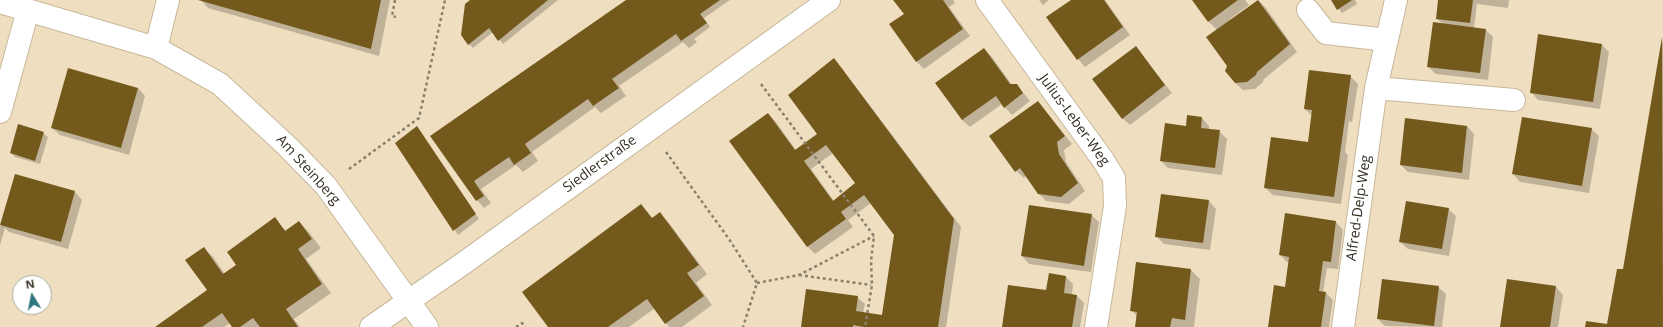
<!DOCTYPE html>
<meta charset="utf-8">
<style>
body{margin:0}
#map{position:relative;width:1663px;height:327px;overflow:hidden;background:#efdfc0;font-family:"Open Sans",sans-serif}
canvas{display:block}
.north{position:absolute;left:12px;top:275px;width:40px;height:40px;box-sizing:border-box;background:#fff;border:1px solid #aeaba7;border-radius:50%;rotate:350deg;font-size:11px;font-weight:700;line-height:16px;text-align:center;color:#342e22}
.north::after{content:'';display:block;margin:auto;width:14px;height:18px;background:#2e767f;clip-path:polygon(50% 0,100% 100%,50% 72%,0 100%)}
</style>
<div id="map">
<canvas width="1663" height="327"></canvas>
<div class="north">N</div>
</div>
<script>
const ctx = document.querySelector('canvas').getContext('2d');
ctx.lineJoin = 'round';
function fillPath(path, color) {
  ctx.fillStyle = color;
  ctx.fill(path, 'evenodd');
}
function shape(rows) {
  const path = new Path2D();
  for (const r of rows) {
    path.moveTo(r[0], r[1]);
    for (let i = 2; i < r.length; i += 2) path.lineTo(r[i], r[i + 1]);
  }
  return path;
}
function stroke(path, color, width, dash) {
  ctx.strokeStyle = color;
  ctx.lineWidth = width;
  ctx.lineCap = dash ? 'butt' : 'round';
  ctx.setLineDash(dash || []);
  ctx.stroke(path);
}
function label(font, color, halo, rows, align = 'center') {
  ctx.font = font + ' "Open Sans",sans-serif';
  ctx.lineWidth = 4;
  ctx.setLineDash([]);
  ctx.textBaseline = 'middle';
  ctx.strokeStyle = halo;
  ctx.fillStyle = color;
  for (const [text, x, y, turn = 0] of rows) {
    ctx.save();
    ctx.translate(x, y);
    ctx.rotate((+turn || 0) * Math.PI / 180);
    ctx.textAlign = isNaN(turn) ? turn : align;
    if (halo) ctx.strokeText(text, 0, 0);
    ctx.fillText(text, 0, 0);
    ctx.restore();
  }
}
fillPath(shape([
 [201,0,390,0,379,56,208,8],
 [471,0,558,0,503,44,493,32,473,48,469,44],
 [627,0,730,0,704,18,710,27,694,39,697,42,689,48,683,42,619,86,626,96,601,113,595,107,532,152,538,161,523,172,516,165,481,189,491,203,484,208,477,200,432,136],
 [896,0,953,0,955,3,949,7,970,36,924,69,917,62,905,15],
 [1039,0,1049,0,1043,5],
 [1072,0,1105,0,1130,35,1085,67,1078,59,1048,18],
 [1193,0,1245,0,1249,5,1230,19,1231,21,1259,1,1266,8,1297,52,1264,79,1263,82,1255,89,1243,90,1235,83,1228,66,1217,30,1209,22],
 [1332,0,1355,0,1357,4,1342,13],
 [1439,0,1509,0,1508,8,1477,4,1474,28,1485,29,1493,37,1488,80,1436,74,1428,67,1443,24,1437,19],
 [1663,38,1663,327,1586,327,1610,326,1624,270],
 [1602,45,1609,52,1600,109,1538,100,1531,92],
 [1136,48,1172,93,1130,125,1122,118],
 [984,49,992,57,1012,85,1017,85,1030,101,1012,115,1002,104,970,127,962,120],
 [834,59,841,67,961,227,946,327,802,327,857,297,865,304,863,313,882,316,895,234,871,203,848,220,853,227,815,254,807,246,768,114,776,122,796,150,819,134],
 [833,153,857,184,834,201,811,169],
 [1350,76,1358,84,1352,122,1349,121,1345,152,1348,155,1341,204,1273,195,1265,188,1309,143,1312,116,1305,109],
 [138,88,145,96,129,155,60,135,52,128],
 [1038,102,1072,144,1064,150,1066,162,1085,191,1069,204,1046,201,1038,193,1026,176,1024,178,1016,171],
 [1202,118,1209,126,1209,130,1219,131,1227,139,1222,175,1168,168,1161,161,1187,127],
 [1406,119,1467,126,1474,134,1469,180,1408,172,1401,165],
 [417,127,479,219,458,235,396,143],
 [1591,129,1599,136,1589,193,1520,182,1513,174],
 [43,133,48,137,40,164,15,157,11,153],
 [15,176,75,192,82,200,68,249,9,232,5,228,0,245,0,226,1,226],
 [1209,201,1216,209,1210,250,1164,244,1157,237],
 [641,206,653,219,660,214,669,223,707,274,696,283,712,305,682,327,669,327,655,308,629,327,549,327],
 [1029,206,1091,215,1099,222,1091,272,1029,264,1022,256],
 [1448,209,1456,216,1449,256,1408,249,1400,242],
 [1286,214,1336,222,1343,230,1338,269,1327,268,1323,293,1326,293,1333,300,1329,327,1269,327,1286,288,1290,263,1287,262,1280,255],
 [275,219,286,231,299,222,308,231,321,248,306,259,331,293,294,319,300,327,233,327,230,323,224,327,157,327,208,291,204,248,213,257,225,274,237,265],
 [1137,264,1191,270,1200,279,1194,327,1136,327,1137,316,1131,310],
 [1049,275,1066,277,1073,284,1072,295,1077,296,1084,303,1080,327,1003,327,1047,291],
 [1438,287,1446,294,1442,327,1385,326,1378,319],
 [1556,287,1563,295,1558,327,1501,327]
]), '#0003');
fillPath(shape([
 [198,0,381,0,371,49],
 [470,0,548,0,498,41,489,28,468,45,461,35,465,4],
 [626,0,720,0,700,14,707,23,681,41,676,34,612,79,619,88,593,106,588,99,525,144,531,153,514,165,509,157,474,181,484,196,476,201,430,136],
 [893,0,943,0,963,29,916,62,889,24,904,14],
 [1071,0,1104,0,1123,27,1077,60,1046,17],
 [1192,0,1238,0,1208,22],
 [1258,0,1290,44,1257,72,1256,75,1247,82,1235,83,1225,71,1227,66,1206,37],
 [1331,0,1352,0,1337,10],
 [1438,0,1473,0,1470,23,1436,19],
 [1433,22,1486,29,1480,73,1427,67],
 [1538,34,1602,44,1593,102,1530,93],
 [1662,37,1663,327,1585,327,1586,321,1607,324,1617,269,1623,269],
 [1136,46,1165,85,1122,119,1092,79],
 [984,48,1010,84,1017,84,1023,93,1004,108,996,96,962,120,935,83],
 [834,58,954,219,938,327,864,327,853,325,853,327,801,327,806,289,858,296,856,311,882,315,894,235,864,195,841,212,846,219,807,247,729,141,768,113,795,150,817,134,788,95],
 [826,145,855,183,833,201,804,161],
 [68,68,138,88,121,148,51,128],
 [1309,70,1351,75,1334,197,1264,188,1271,137,1308,142,1312,110,1304,109],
 [1038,101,1065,136,1057,142,1059,154,1078,183,1061,197,1038,194,1020,168,1015,172,989,136],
 [1187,115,1202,117,1201,128,1220,130,1215,168,1160,161,1165,123,1186,126],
 [1522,117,1592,128,1582,186,1512,174],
 [1405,118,1467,126,1462,173,1400,165],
 [18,124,44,132,35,161,10,153],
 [417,126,476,214,453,231,395,143],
 [15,174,75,191,61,242,0,225],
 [1161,194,1209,200,1203,243,1155,237],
 [1406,201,1449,208,1442,249,1399,242],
 [641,204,652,218,660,212,699,265,687,273,704,296,665,324,647,299,608,327,548,327,522,292],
 [1029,205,1092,214,1084,266,1021,256],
 [1285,213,1336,221,1331,262,1323,261,1319,291,1326,292,1321,327,1268,327,1274,285,1285,287,1289,257,1279,255],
 [275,217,285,231,299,221,312,239,298,249,322,284,286,309,298,327,260,327,253,318,240,327,232,327,222,313,202,327,155,327,207,290,185,260,204,247,223,274,236,265,227,252],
 [1136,262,1191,269,1185,320,1172,318,1170,327,1135,327,1137,312,1130,311],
 [1049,273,1066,276,1064,293,1077,295,1072,327,1002,327,1008,285,1046,290],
 [1382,279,1439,286,1434,326,1377,319],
 [1507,279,1556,286,1550,327,1500,327]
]), '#74591d');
const street = shape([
 [987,0,1103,160,1114,178,1115,206,1096,327],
 [0,2,156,48,220,84,287,146,326,186,427,327],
 [1308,10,1326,33,1387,40],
 [156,48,168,0],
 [1376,88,1514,100],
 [0,112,28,10],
 [371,327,461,265,829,0],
 [1343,327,1376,88,1396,0]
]);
stroke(street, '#c7b89a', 24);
stroke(shape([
 [395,0,392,16,396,17],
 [761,84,874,236,871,261,872,285,865,327],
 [666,152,729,239,757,283,743,327],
 [349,169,419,118,445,0],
 [799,275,871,285],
 [757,283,799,275,874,236],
 [516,327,522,323,525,327]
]), '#8b806c', 2.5, [3, 3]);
stroke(street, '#fff', 22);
label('14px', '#342e22', '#fff', [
 ["Julius-Leber-Weg",1074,120,54],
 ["Siedlerstraße",600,164,-36],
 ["Am Steinberg",308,170,48],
 ["Alfred-Delp-Weg",1359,208,-82]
]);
</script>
